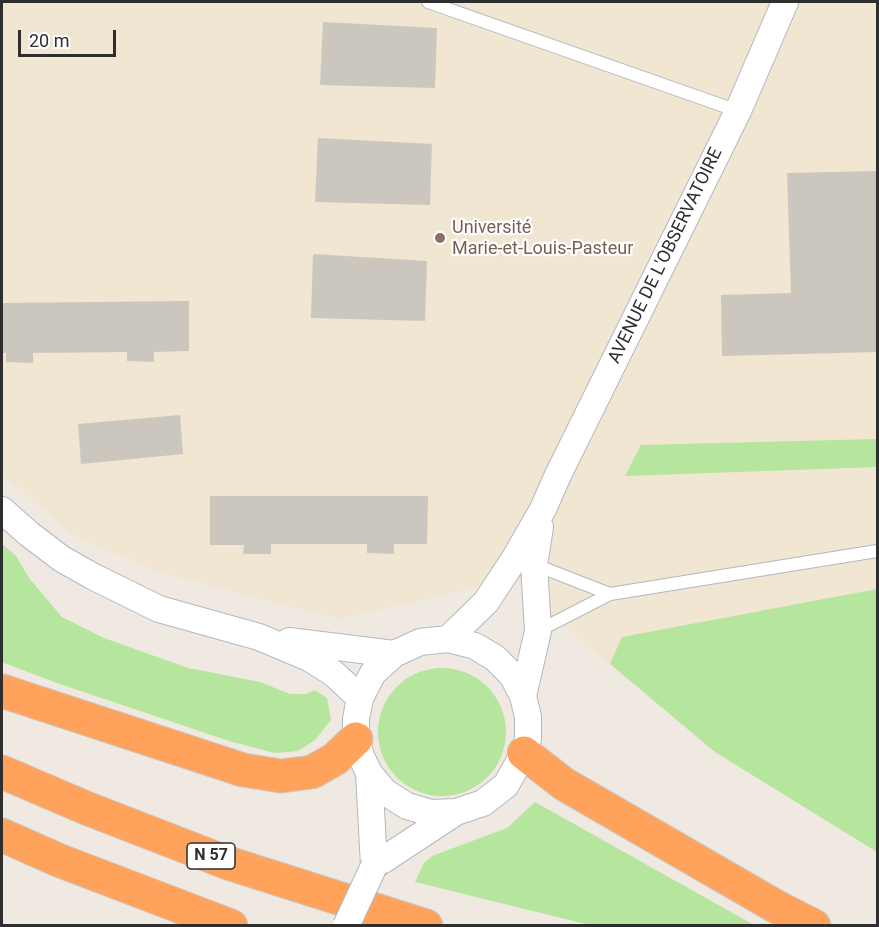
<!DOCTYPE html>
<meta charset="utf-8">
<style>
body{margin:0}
#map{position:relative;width:879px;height:927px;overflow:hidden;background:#efe9e1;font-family:Roboto,sans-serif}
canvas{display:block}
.frame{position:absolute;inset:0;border:3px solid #2e2e2e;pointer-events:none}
.scale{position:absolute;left:18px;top:30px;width:98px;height:27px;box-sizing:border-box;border:3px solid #2e2e2e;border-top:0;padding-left:8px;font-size:18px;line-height:21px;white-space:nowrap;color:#2e2e2e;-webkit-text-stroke:4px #fff;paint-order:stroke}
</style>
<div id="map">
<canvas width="879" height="927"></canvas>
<div class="frame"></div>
<div class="scale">20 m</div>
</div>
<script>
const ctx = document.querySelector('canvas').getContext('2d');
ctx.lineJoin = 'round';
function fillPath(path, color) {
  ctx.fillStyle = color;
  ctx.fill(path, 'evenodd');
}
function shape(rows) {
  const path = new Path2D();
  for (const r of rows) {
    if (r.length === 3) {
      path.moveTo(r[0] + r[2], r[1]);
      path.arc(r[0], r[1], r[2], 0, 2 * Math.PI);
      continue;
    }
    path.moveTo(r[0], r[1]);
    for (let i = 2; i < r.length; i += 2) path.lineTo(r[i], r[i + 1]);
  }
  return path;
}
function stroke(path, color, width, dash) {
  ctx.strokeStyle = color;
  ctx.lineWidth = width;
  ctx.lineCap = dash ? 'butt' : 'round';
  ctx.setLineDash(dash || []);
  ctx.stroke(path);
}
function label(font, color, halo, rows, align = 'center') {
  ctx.font = font + ' Roboto,sans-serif';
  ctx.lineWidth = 4.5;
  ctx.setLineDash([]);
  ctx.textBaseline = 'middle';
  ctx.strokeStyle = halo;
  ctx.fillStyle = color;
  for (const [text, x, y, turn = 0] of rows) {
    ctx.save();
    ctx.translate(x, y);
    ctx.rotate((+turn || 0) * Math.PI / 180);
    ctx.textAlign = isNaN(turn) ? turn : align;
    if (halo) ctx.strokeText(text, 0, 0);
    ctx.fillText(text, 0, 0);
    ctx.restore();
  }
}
fillPath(shape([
 [2,2,877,2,877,852,715,752,550,615,531,578,470,589,339,619,165,574,77,538,2,474]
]), '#f0e6d1');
fillPath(shape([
 [877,439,877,467,625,476,641,445],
 [2,544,16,556,29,578,62,617,104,638,188,668,260,682,290,694,306,694,315,690,327,698,331,720,315,740,298,751,275,753,229,741,54,682,2,662],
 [877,589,877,852,715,752,610,664,622,637],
 [442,732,64],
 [535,802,754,925,590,925,415,882,424,863,432,856,507,828]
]), '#b6e59e');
fillPath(shape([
 [323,22,437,28,435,88,320,85],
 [318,138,432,144,430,205,315,202],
 [878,171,878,352,722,356,721,295,791,293,787,173],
 [313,254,427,261,425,321,311,318],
 [189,301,189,351,154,352,154,362,127,361,127,352,33,353,33,363,6,362,6,353,2,353,2,303],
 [180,415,183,454,81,464,78,424],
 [210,496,428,496,427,544,394,544,394,554,367,553,367,544,271,544,271,554,243,554,244,545,210,545]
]), '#cbc7bf');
const lane = shape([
 [428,2,738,111],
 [533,564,610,594],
 [538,631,610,594,877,551]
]);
const street = shape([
 [2,510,29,534,62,559,94,577,159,609,259,637,309,658,333,673,360,698],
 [448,639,486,602,515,558,543,509,558,475,738,111,785,2],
 [289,641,394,654],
 [523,696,538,631,534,565,540,527],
 [369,773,374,866],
 [374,866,456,812,483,803,506,785,524,753,528,739,528,717,523,696,512,675,495,658,475,646,448,639,420,642,394,654,373,673,360,698,356,719,356,739,361,756,369,773,385,792,407,806,431,813,456,812]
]);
const highway = shape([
 [2,691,243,770,281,776,312,772,335,759,356,739],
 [524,753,564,784,775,906,814,926],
 [2,772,86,808,228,863,426,926],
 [2,835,58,860,231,926]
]);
stroke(lane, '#b4b7c1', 14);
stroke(street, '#b4b7c1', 28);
stroke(highway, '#c9c9c9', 35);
stroke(lane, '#fff', 12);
stroke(street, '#fff', 26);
stroke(highway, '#ffa35c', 33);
const streetBridge = shape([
 [346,926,374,866]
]);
stroke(streetBridge, '#b4b7c1', 28, []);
stroke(streetBridge, '#fff', 26);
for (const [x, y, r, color] of [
 [440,238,6,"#8d6e63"]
]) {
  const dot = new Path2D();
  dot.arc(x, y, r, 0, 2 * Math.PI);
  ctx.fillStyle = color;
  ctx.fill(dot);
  stroke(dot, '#fff', 2);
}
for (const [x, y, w] of [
 [211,856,48]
]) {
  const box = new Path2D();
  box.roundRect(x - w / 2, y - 13, w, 26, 4.5);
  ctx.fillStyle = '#fff';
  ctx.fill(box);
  stroke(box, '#2e2e2e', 1.5);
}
label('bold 16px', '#2e2e2e', null, [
 ["N 57",211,856]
]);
label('18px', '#785e54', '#fff', [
 ["Université",452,228],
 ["Marie-et-Louis-Pasteur",452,249]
], 'left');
label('18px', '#2e2e2e', '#fff', [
 ["AVENUE DE L'OBSERVATOIRE",666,256,-64]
]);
</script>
